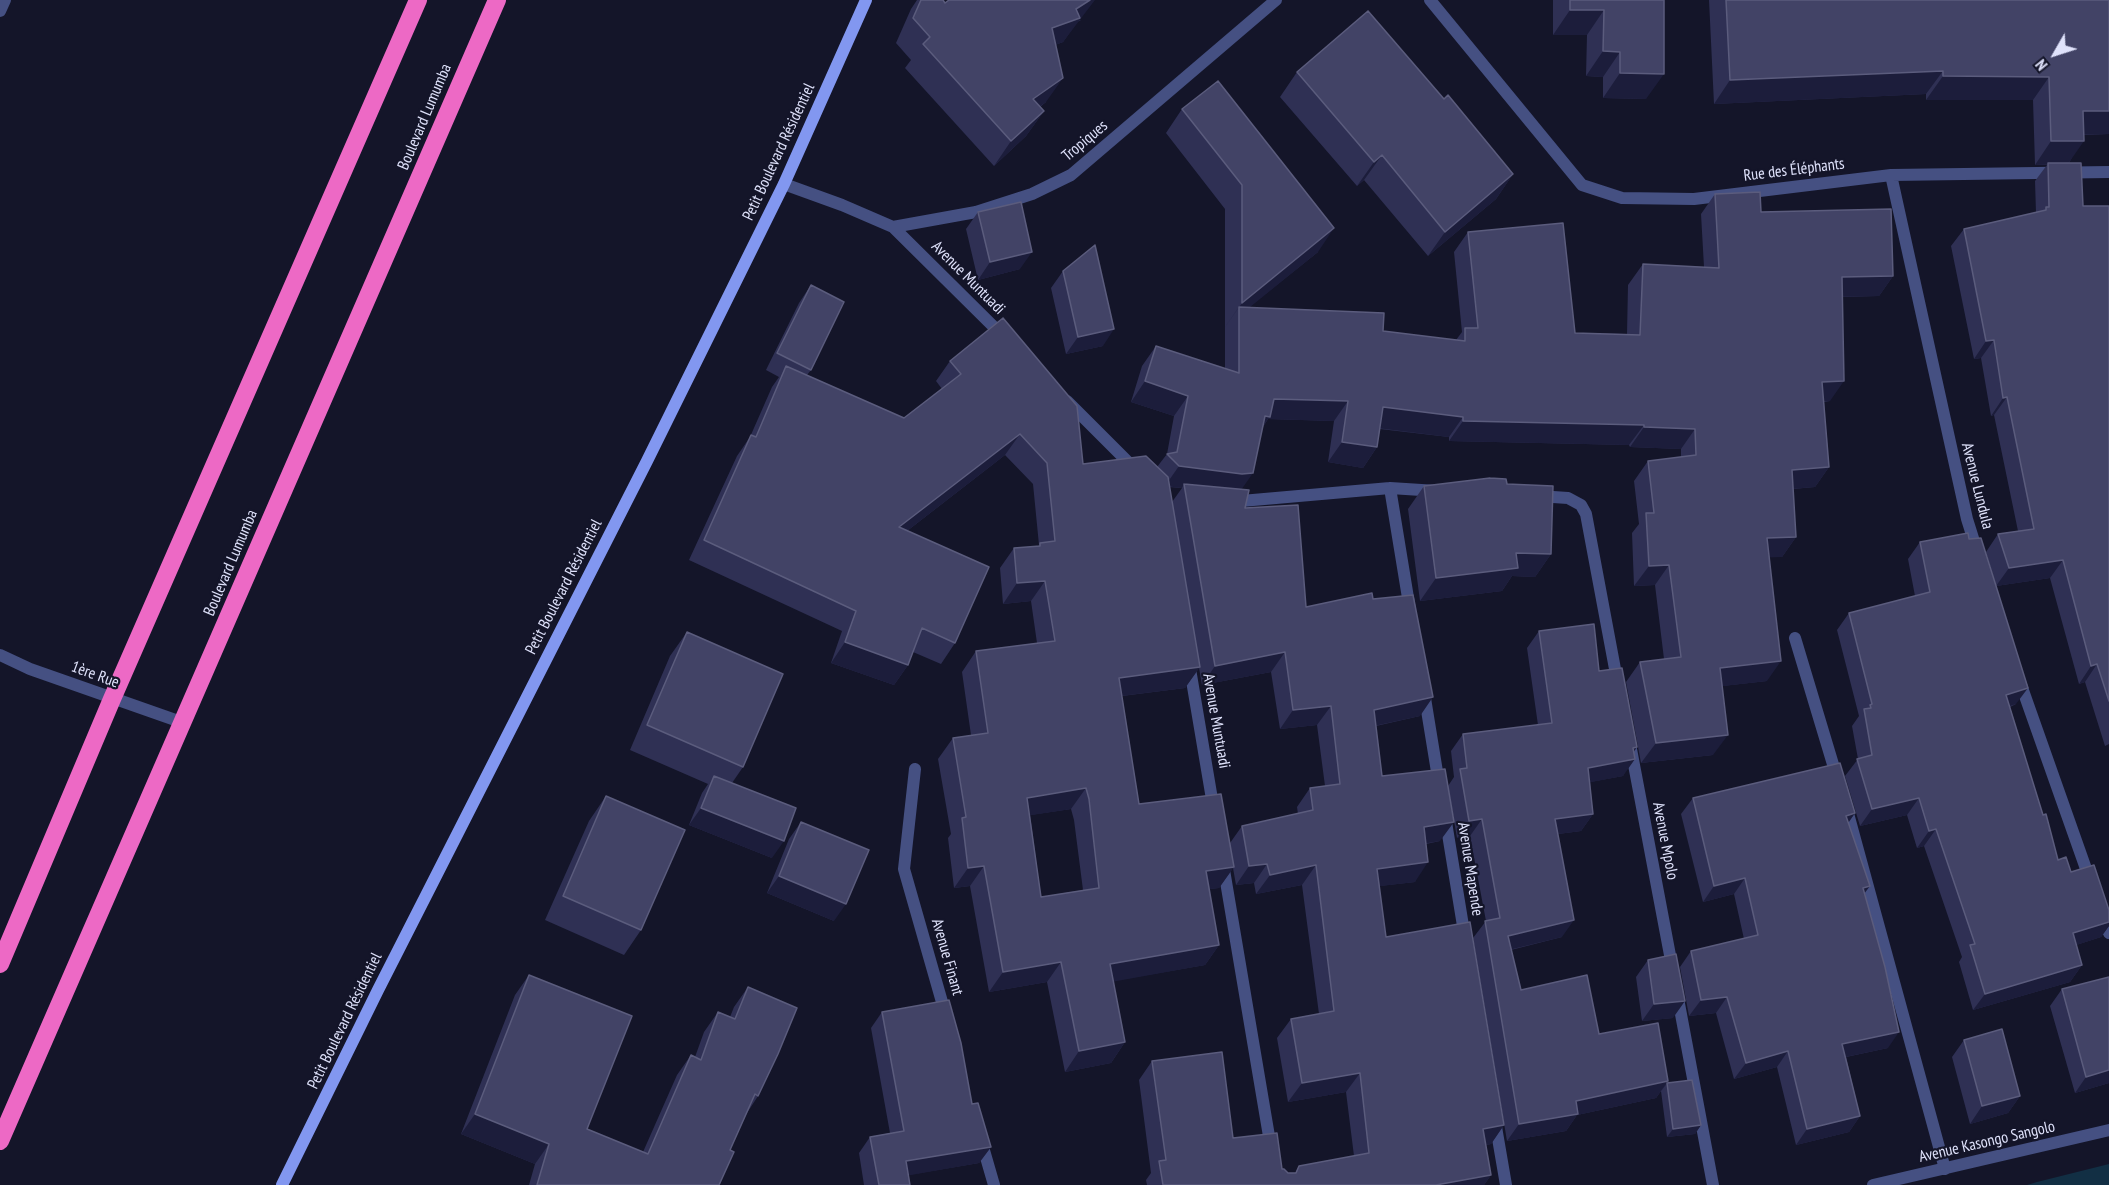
<!DOCTYPE html>
<meta charset="utf-8">
<style>
body{margin:0}
#map{position:relative;width:2109px;height:1185px;overflow:hidden;background:#141529;font-family:"PT Sans Narrow",sans-serif}
canvas{display:block}
.north{position:absolute;left:2025px;top:24px;width:60px;height:60px;-webkit-text-stroke:4px #141529;paint-order:stroke;rotate:231deg;font-size:16px;font-weight:700;line-height:24px;text-align:center;color:#dfe2fb}
.north::after{content:'';display:block;margin:auto;width:21px;height:27px;background:#dfe2fb;clip-path:polygon(50% 0,100% 100%,50% 72%,0 100%)}
</style>
<div id="map">
<canvas width="2109" height="1185"></canvas>
<div class="north">N</div>
</div>
<script>
const ctx = document.querySelector('canvas').getContext('2d');
ctx.lineJoin = 'round';
function fillPath(path, color) {
  ctx.fillStyle = color;
  ctx.fill(path, 'evenodd');
}
function shape(rows) {
  const path = new Path2D();
  for (const r of rows) {
    path.moveTo(r[0], r[1]);
    for (let i = 2; i < r.length; i += 2) path.lineTo(r[i], r[i + 1]);
  }
  return path;
}
function stroke(path, color, width, dash) {
  ctx.strokeStyle = color;
  ctx.lineWidth = width;
  ctx.lineCap = dash ? 'butt' : 'round';
  ctx.setLineDash(dash || []);
  ctx.stroke(path);
}
function label(font, color, halo, rows, align = 'center') {
  ctx.font = font + ' "PT Sans Narrow",sans-serif';
  ctx.lineWidth = 4.5;
  ctx.setLineDash([]);
  ctx.textBaseline = 'middle';
  ctx.strokeStyle = halo;
  ctx.fillStyle = color;
  for (const [text, x, y, turn = 0] of rows) {
    ctx.save();
    ctx.translate(x, y);
    ctx.rotate((+turn || 0) * Math.PI / 180);
    ctx.textAlign = isNaN(turn) ? turn : align;
    if (halo) ctx.strokeText(text, 0, 0);
    ctx.fillText(text, 0, 0);
    ctx.restore();
  }
}
fillPath(shape([
 [2109,1164,2109,1185,2027,1185,2037,1182]
]), '#122f44');
stroke(shape([
 [1430,0,1582,185,1622,198,1694,199,1891,175,2109,172],
 [0,11,5,0],
 [1891,175,1967,519,1978,554],
 [784,184,842,205,893,227,976,212,1032,194,1071,175,1276,0],
 [893,227,1004,337],
 [1067,401,1135,469],
 [1390,488,1410,610],
 [1538,496,1568,498,1581,505,1586,514,1618,685],
 [1230,502,1390,488,1437,491],
 [1795,638,1838,781],
 [0,655,30,669,181,722],
 [1189,663,1214,811],
 [2019,679,2091,883],
 [1424,692,1439,784],
 [1631,749,1673,971],
 [915,769,904,869,946,1016],
 [1846,806,1945,1169],
 [1445,816,1465,938],
 [1223,864,1271,1148],
 [2102,913,2109,933],
 [1677,993,1713,1185],
 [1495,1121,1506,1185],
 [981,1140,994,1185],
 [1873,1185,2109,1130]
]), '#455082', 12);
stroke(shape([
 [282,1185,378,990,647,461,784,184,866,0]
]), '#8297f0', 12);
stroke(shape([
 [0,964,112,699,418,0],
 [0,1141,497,0]
]), '#ed69c5', 18);
fillPath(shape([
 [917,0,943,0,945,3,1081,20,1077,22,1063,42,1055,45,1046,102,1040,107,1044,111,1026,136,994,166,905,68,911,60,896,43,911,9],
 [1553,0,1664,0,1646,99,1603,98,1603,77,1586,76,1587,35,1553,35],
 [1709,0,2109,0,2109,134,2084,135,2069,163,2083,206,2109,206,2109,744,2105,746,2085,682,2079,684,2050,578,1996,586,1986,552,1998,534,2018,531,1994,415,1991,416,1981,358,1974,359,1951,246,1964,229,2036,213,2035,181,2047,165,2035,165,2033,100,1926,100,1926,94,1714,104],
 [1297,72,1444,99,1513,174,1496,199,1428,256,1364,180,1357,186,1280,97],
 [1182,109,1318,252,1249,307,1383,331,1456,340,1462,332,1454,252,1468,232,1575,333,1627,334,1628,285,1643,264,1704,267,1701,214,1715,194,1761,212,1893,276,1879,296,1842,297,1830,401,1824,402,1829,467,1815,487,1793,489,1796,537,1782,557,1769,557,1767,681,1722,686,1713,755,1641,763,1626,682,1640,662,1664,659,1655,585,1634,586,1632,533,1639,524,1634,481,1648,461,1681,457,1681,449,1630,447,1629,445,1449,441,1449,437,1380,429,1377,447,1363,468,1328,462,1334,421,1268,419,1263,427,1241,490,1245,508,1306,607,1373,599,1420,716,1376,726,1382,776,1440,841,1426,844,1415,882,1379,886,1386,937,1504,1125,1491,1144,1486,1145,1491,1175,1484,1185,1147,1185,1146,1180,1151,1173,1139,1080,1152,1061,1233,1138,1288,1173,1295,1173,1299,1166,1354,1156,1346,1092,1288,1102,1277,1038,1291,1019,1319,1014,1302,885,1256,894,1254,883,1236,885,1233,868,1219,888,1209,889,1219,945,1205,965,1113,981,1125,1042,1111,1063,1065,1072,1047,982,989,992,970,886,954,888,948,838,951,834,938,759,953,738,971,735,962,672,976,651,1037,643,1031,601,1003,604,1000,568,1014,548,1038,546,1039,545,1033,484,1005,455,907,531,955,643,941,664,913,652,908,665,894,685,831,663,842,631,689,560,737,456,750,437,772,387,779,377,766,370,799,303,811,285,811,370,807,375,904,418,942,389,936,381,950,361,1083,464,1157,467,1167,454,1174,416,1131,402,1142,366,1156,346,1225,369,1225,209,1166,133],
 [1169,487,1182,488,1172,502],
 [1199,668,1202,685,1271,672,1280,729,1317,725,1325,786,1310,788,1297,807,1298,814,1242,826,1230,843,1139,804,1122,696,1185,688],
 [1071,809,1074,820,1083,890,1041,897,1030,815],
 [978,212,1020,269,978,280,966,229],
 [1063,271,1103,346,1066,354,1051,288],
 [1507,484,1551,554,1535,577,1512,576,1502,591,1420,601,1408,509,1424,486],
 [1969,539,2016,704,2010,707,2043,815,2058,860,2109,910,2109,926,2101,937,2076,945,2082,965,2070,982,1973,1010,1959,962,1962,957,1924,846,1917,848,1907,815,1860,826,1845,776,1858,759,1852,726,1859,716,1837,630,1849,613,1915,596,1908,559,1920,542],
 [1539,631,1599,671,1634,752,1623,776,1590,782,1593,814,1581,831,1558,834,1562,937,1511,950,1521,990,1599,1034,1668,1081,1656,1098,1577,1115,1566,1131,1507,1141,1473,938,1486,921,1470,836,1457,838,1448,786,1454,777,1451,751,1463,734,1538,725,1527,648],
 [687,632,743,767,732,783,772,858,689,825,702,793,708,784,630,750,670,656],
 [606,796,641,930,624,955,545,920,589,821],
 [1693,798,1855,813,1848,823,1865,893,1888,1048,1846,1057,1860,1116,1849,1132,1796,1145,1777,1067,1734,1079,1716,1013,1689,1016,1680,967,1691,951,1744,939,1734,894,1703,902,1681,814],
 [801,822,834,921,767,893,789,839],
 [1648,960,1673,1018,1642,1021,1636,977],
 [529,975,587,1129,643,1152,677,1075,691,1055,695,1057,704,1032,718,1012,730,1017,734,1007,748,987,758,1096,747,1113,730,1150,719,1185,529,1185,535,1164,461,1134,515,995],
 [2109,977,2109,1083,2075,1093,2050,1006,2062,989],
 [882,1012,972,1104,991,1147,979,1163,908,1175,910,1185,864,1185,859,1153,870,1137,890,1133,871,1028],
 [1964,1040,2020,1096,2008,1113,1970,1124,1952,1057],
 [1667,1083,1701,1125,1695,1134,1667,1137,1661,1091]
]), '#2f3054');
fillPath(shape([
 [1090,0,1095,0,1063,42,1034,53,1052,28,1076,9],
 [1570,10,1604,10,1587,35,1553,35],
 [1603,51,1620,52,1603,77,1586,76],
 [1943,71,1926,94,1714,104,1730,80],
 [1620,73,1664,74,1646,99,1603,98],
 [1943,76,2049,77,2033,100,1926,100],
 [1063,78,1046,102,1016,124,1033,99],
 [1044,111,1026,136,994,166,1011,141],
 [2083,111,2109,111,2109,134,2066,135],
 [2051,141,2084,141,2068,164,2035,165],
 [1382,155,1364,180,1357,186,1374,162],
 [1513,174,1496,199,1428,256,1445,232],
 [1334,228,1318,252,1239,316,1239,307,1225,327,1242,303],
 [1032,252,1020,269,978,280,990,262],
 [1893,276,1879,296,1828,297,1842,277],
 [1114,329,1103,346,1066,354,1078,337],
 [1994,340,1981,358,1974,359,1986,341],
 [1145,381,1188,396,1174,416,1131,402],
 [1844,381,1830,401,1808,402,1822,382],
 [2007,397,1994,415,1991,416,2003,398],
 [1274,399,1348,401,1334,421,1268,419,1256,437,1251,436],
 [1383,407,1463,417,1449,437,1369,427],
 [1463,421,1644,425,1629,445,1449,441],
 [1644,427,1695,429,1681,449,1630,447],
 [1020,434,1005,455,885,548,899,527],
 [1342,442,1377,447,1363,468,1328,462],
 [1179,466,1253,473,1239,493,1184,484,1182,488,1165,486],
 [1829,467,1815,487,1778,490,1792,470],
 [1796,537,1782,557,1753,558,1767,538],
 [1516,553,1551,554,1535,577,1512,576,1502,591,1420,601,1436,578],
 [2063,560,2050,578,1996,586,2009,568],
 [1669,565,1655,585,1634,586,1649,566],
 [1045,581,1031,601,1003,604,1017,583],
 [845,642,908,665,894,685,831,663],
 [1285,652,1271,672,1202,685,1215,666],
 [1781,661,1767,681,1706,688,1720,668],
 [2097,664,2085,682,2079,684,2091,666],
 [1200,667,1185,688,1105,698,1119,678],
 [2028,688,2016,704,1994,711,2006,695],
 [1433,697,1420,716,1360,729,1374,710],
 [1331,706,1317,725,1280,729,1293,710],
 [1728,735,1713,755,1641,763,1656,743],
 [1637,747,1628,761,1635,759,1623,776,1576,785,1588,768,1633,748],
 [1086,788,1071,809,1013,818,1027,798],
 [1919,798,1907,815,1860,826,1872,809],
 [701,808,784,841,772,858,689,825],
 [1855,813,1844,829,1846,816],
 [1593,814,1581,831,1543,836,1555,819],
 [1482,819,1470,836,1457,838,1469,821],
 [1454,822,1440,841,1410,846,1424,827],
 [1936,829,1924,846,1917,848,1929,831],
 [1428,862,1415,882,1364,888,1377,869],
 [1267,864,1254,883,1236,885,1249,866],
 [1316,865,1302,885,1256,894,1270,875],
 [984,866,970,886,954,888,968,868],
 [1234,867,1219,888,1191,891,1206,871],
 [779,876,846,904,834,921,767,893],
 [1745,878,1734,894,1703,902,1714,886],
 [1870,886,1858,902,1863,888],
 [1574,920,1562,937,1496,953,1508,936],
 [2109,922,2109,926,2101,937,2061,950,2073,933],
 [1219,945,1205,965,1095,985,1110,964],
 [1061,962,1047,982,989,992,1003,972],
 [2082,965,2070,982,1973,1010,1985,994],
 [1727,997,1716,1013,1689,1016,1701,1000],
 [1685,1001,1673,1018,1642,1021,1654,1004],
 [1899,1032,1888,1048,1831,1060,1842,1044],
 [1125,1042,1111,1063,1065,1072,1079,1051],
 [1788,1051,1777,1067,1734,1079,1746,1063],
 [2109,1070,2109,1083,2075,1093,2086,1077],
 [1360,1073,1346,1092,1288,1102,1302,1083],
 [1668,1081,1656,1098,1577,1115,1566,1131,1507,1141,1519,1124,1576,1101],
 [2020,1096,2008,1113,1970,1124,1982,1106],
 [475,1114,549,1144,535,1164,461,1134],
 [1860,1116,1849,1132,1796,1145,1807,1129],
 [1504,1125,1491,1144,1469,1148,1483,1129],
 [1701,1125,1695,1134,1667,1137,1673,1129],
 [991,1147,979,1163,894,1178,906,1161],
 [1491,1175,1484,1185,1436,1185]
]), '#1c1d3b');
const building = shape([
 [921,0,943,0,945,3,949,0,1090,0,1076,9,1080,18,1052,28,1063,78,1033,99,1044,111,1011,141,923,44,930,37,913,18,921,0],
 [1570,0,1664,0,1664,74,1620,73,1620,52,1603,51,1604,10,1570,10,1570,0],
 [1726,0,2109,0,2109,111,2083,111,2084,141,2051,141,2049,77,1943,76,1943,71,1730,80,1726,0],
 [1368,11,1444,99,1448,95,1513,174,1445,232,1382,155,1374,162,1297,72,1368,11],
 [1218,81,1334,228,1242,303,1242,185,1182,109,1218,81],
 [2048,163,2081,163,2083,206,2109,206,2109,701,2097,664,2091,666,2063,560,2009,568,1998,534,2034,529,2007,397,2003,398,1994,340,1986,341,1964,229,2046,210,2046,207,2049,207,2048,163],
 [1760,192,1761,212,1891,209,1893,276,1842,277,1844,381,1822,382,1829,467,1792,470,1796,537,1767,538,1781,661,1720,668,1728,735,1656,743,1640,662,1681,657,1669,565,1649,566,1646,513,1654,513,1648,461,1696,455,1695,429,1644,427,1644,425,1463,421,1463,417,1383,407,1377,447,1342,442,1348,401,1274,399,1270,417,1265,416,1253,473,1242,474,1179,466,1167,454,1177,452,1188,396,1145,381,1156,346,1239,373,1239,307,1384,313,1383,331,1465,341,1465,328,1478,328,1468,232,1563,223,1575,333,1640,335,1643,264,1719,268,1715,194,1760,192],
 [1021,202,1032,252,990,262,978,212,1021,202],
 [1095,245,1114,329,1078,337,1063,271,1095,245],
 [811,285,844,302,811,370,777,353,811,285],
 [1003,318,1077,406,1083,464,1146,456,1168,477,1200,667,1119,678,1139,804,1221,794,1234,867,1206,871,1219,945,1110,964,1125,1042,1079,1051,1061,962,1003,972,984,866,968,868,962,818,966,817,953,738,988,733,976,651,1055,641,1045,581,1017,583,1014,548,1040,546,1040,543,1055,541,1047,463,1020,434,899,527,989,567,955,643,922,628,908,665,845,642,856,611,704,540,751,435,756,437,786,366,904,418,961,374,950,361,1003,318],
 [1086,788,1089,799,1099,888,1041,897,1027,798,1086,788],
 [1490,478,1506,479,1507,484,1553,486,1551,554,1516,553,1518,568,1436,578,1424,486,1490,478],
 [1184,484,1249,490,1245,508,1298,505,1306,607,1372,593,1373,599,1413,595,1433,697,1374,710,1382,776,1445,769,1454,822,1424,827,1428,862,1377,869,1386,937,1470,922,1504,1125,1483,1129,1491,1175,1436,1185,1163,1185,1159,1161,1166,1160,1152,1061,1222,1052,1233,1138,1277,1133,1282,1169,1284,1169,1288,1173,1296,1173,1299,1166,1369,1153,1360,1073,1302,1083,1291,1019,1334,1011,1316,865,1270,875,1267,864,1249,866,1242,826,1313,810,1310,788,1340,784,1331,706,1293,710,1285,652,1215,666,1184,484],
 [1968,533,1969,539,1981,538,2028,688,2006,695,2043,815,2046,814,2058,860,2066,857,2071,872,2094,865,2109,910,2109,922,2073,933,2082,965,1985,994,1970,945,1975,944,1936,829,1929,831,1919,798,1872,809,1857,759,1872,755,1864,709,1871,708,1870,705,1872,704,1849,613,1930,592,1920,542,1968,533],
 [1594,624,1599,671,1622,668,1637,747,1633,748,1635,759,1588,768,1593,814,1555,819,1574,920,1508,936,1521,990,1587,975,1599,1034,1658,1023,1668,1081,1576,1101,1578,1114,1519,1124,1485,921,1500,918,1482,819,1469,821,1460,769,1467,768,1463,734,1552,723,1539,631,1594,624],
 [687,632,783,674,743,767,647,725,687,632],
 [1840,763,1855,813,1846,816,1870,886,1863,888,1885,967,1899,1032,1842,1044,1860,1116,1807,1129,1788,1051,1746,1063,1727,997,1701,1000,1691,951,1758,935,1745,878,1714,886,1693,798,1840,763],
 [714,776,796,808,784,841,701,808,714,776],
 [606,796,685,830,641,930,563,896,606,796],
 [801,822,869,850,846,904,779,876,801,822],
 [1676,954,1685,1001,1654,1004,1648,960,1676,954],
 [529,975,632,1016,587,1129,648,1154,691,1055,701,1060,718,1012,735,1019,748,987,797,1008,778,1054,758,1096,755,1094,730,1150,734,1152,719,1185,537,1185,549,1144,475,1114,529,975],
 [2109,977,2109,1070,2086,1077,2062,989,2109,977],
 [949,1000,961,1043,972,1104,978,1103,991,1147,906,1161,910,1185,879,1185,870,1137,904,1131,882,1012,949,1000],
 [2002,1029,2020,1096,1982,1106,1964,1040,2002,1029],
 [1692,1080,1701,1125,1673,1129,1667,1083,1692,1080]
]);
fillPath(building, '#424366');
stroke(building, '#5b5c7d', 1.5);
label('16px', '#dfe2fb', '#141529', [
 ["Boulevard Lumumba",425,117,-67],
 ["Tropiques",1085,141,-40],
 ["Petit Boulevard Résidentiel",779,152,-65],
 ["Rue des Éléphants",1794,170,-7],
 ["Avenue Muntuadi",968,278,45],
 ["Avenue Lundula",1977,486,76],
 ["Boulevard Lumumba",231,563,-67],
 ["Petit Boulevard Résidentiel",564,587,-63],
 ["1ère Rue",95,675,20],
 ["Avenue Muntuadi",1216,721,80],
 ["Avenue Mpolo",1665,841,79],
 ["Avenue Mapende",1470,869,81],
 ["Avenue Finant",947,957,74],
 ["Petit Boulevard Résidentiel",345,1021,-64],
 ["Avenue Kasongo Sangolo",1987,1142,-13]
]);
</script>
